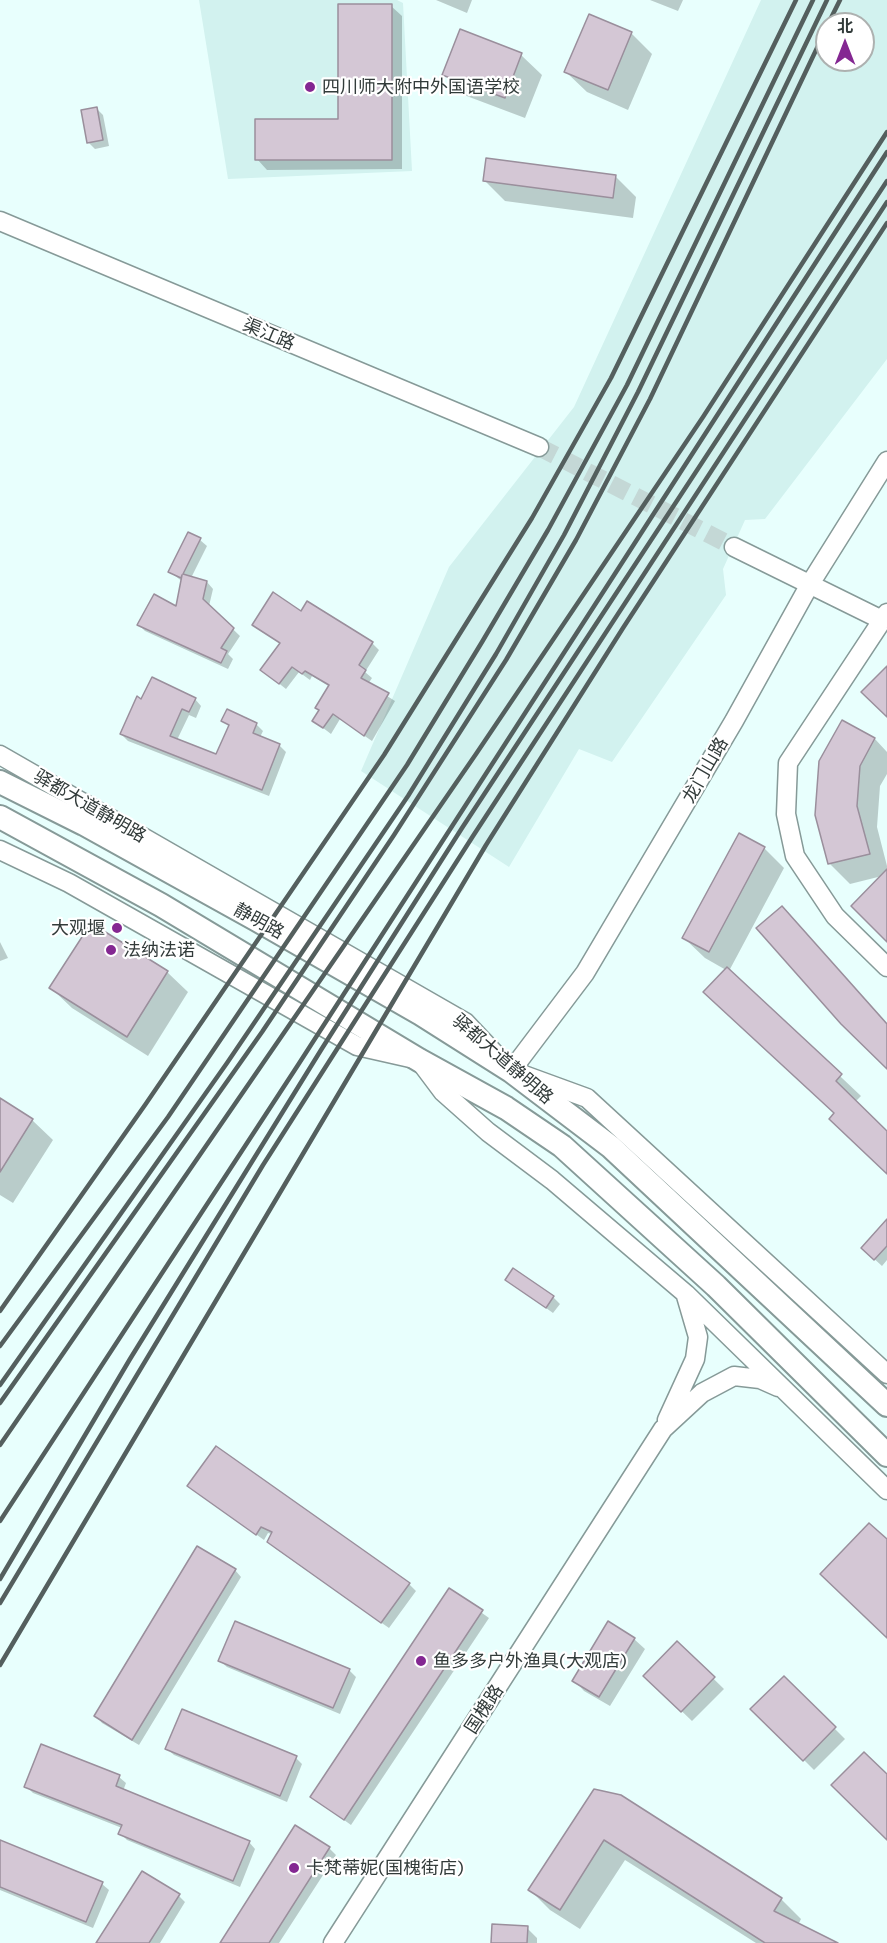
<!DOCTYPE html>
<meta charset="utf-8">
<style>
body{margin:0}
#map{position:relative;width:887px;height:1943px;overflow:hidden;background:#e8fffd;font-family:Commissioner,"Noto Sans SC",sans-serif}
canvas{display:block}
.north{position:absolute;left:815px;top:12px;width:60px;height:60px;box-sizing:border-box;background:#fff;border:2px solid #adb1b0;border-radius:50%;rotate:0deg;font-size:16px;font-weight:700;line-height:24px;text-align:center;color:#323b3a}
.north::after{content:'';display:block;margin:auto;width:21px;height:27px;background:#842792;clip-path:polygon(50% 0,100% 100%,50% 72%,0 100%)}
</style>
<div id="map">
<canvas width="887" height="1943"></canvas>
<div class="north">北</div>
</div>
<script>
const ctx = document.querySelector('canvas').getContext('2d');
ctx.lineJoin = 'round';
function fillPath(path, color) {
  ctx.fillStyle = color;
  ctx.fill(path, 'evenodd');
}
function shape(rows) {
  const path = new Path2D();
  for (const r of rows) {
    path.moveTo(r[0], r[1]);
    for (let i = 2; i < r.length; i += 2) path.lineTo(r[i], r[i + 1]);
  }
  return path;
}
function stroke(path, color, width, dash) {
  ctx.strokeStyle = color;
  ctx.lineWidth = width;
  ctx.lineCap = dash ? 'butt' : 'round';
  ctx.setLineDash(dash || []);
  ctx.stroke(path);
}
function label(font, color, halo, rows, align = 'center') {
  ctx.font = font + ' Commissioner,"Noto Sans SC",sans-serif';
  ctx.lineWidth = 4.5;
  ctx.setLineDash([]);
  ctx.textBaseline = 'middle';
  ctx.strokeStyle = halo;
  ctx.fillStyle = color;
  for (const [text, x, y, turn = 0] of rows) {
    ctx.save();
    ctx.translate(x, y);
    ctx.rotate((+turn || 0) * Math.PI / 180);
    ctx.textAlign = isNaN(turn) ? turn : align;
    if (halo) ctx.strokeText(text, 0, 0);
    ctx.fillText(text, 0, 0);
    ctx.restore();
  }
}
fillPath(shape([
 [199,0,397,0,403,3,412,171,228,179],
 [761,0,887,0,887,359,765,519,745,520,723,569,726,595,612,762,579,749,509,867,361,771,449,567,574,407],
 [827,24,863,24,863,60,827,60]
]), '#d2f2ef');
fillPath(shape([
 [436,0,472,0,467,13],
 [650,0,683,0,678,11],
 [391,6,402,16,402,169,267,170,257,159,340,120],
 [631,33,652,54,628,110,587,92,566,72],
 [521,55,542,75,525,118,464,95,444,74],
 [96,108,103,115,109,146,95,149,88,142],
 [616,177,636,197,633,218,505,201,485,181],
 [200,540,207,546,191,578,207,582,213,589,209,606,240,636,228,654,233,659,228,669,145,631,138,624,177,608,183,582,170,572],
 [302,613,372,643,379,650,365,672,372,678,368,684,395,701,372,741,340,719,331,734,314,721,330,687,312,676,310,680,299,672,286,689,262,670,281,644,254,625],
 [195,699,201,706,196,718,189,715,177,740,217,756,230,727,223,721,228,711,256,724,263,731,260,737,279,745,286,752,269,796,128,741,121,734,142,700],
 [842,722,875,739,887,752,887,774,880,786,877,827,887,866,887,940,882,876,850,884,830,864,817,815],
 [764,848,784,868,729,971,861,1096,855,1102,887,1133,887,1173,836,1114,726,970,705,958,684,938],
 [91,925,167,972,188,992,148,1056,72,1008,51,988],
 [0,942,8,958,0,961],
 [0,1100,32,1120,53,1140,13,1203,0,1195],
 [887,1227,887,1260,882,1266,870,1255],
 [507,1280,553,1297,560,1304,553,1313],
 [189,1486,409,1584,416,1591,389,1628,276,1549,269,1542,272,1534,268,1533,264,1540],
 [235,1570,241,1577,139,1745,102,1723,96,1716],
 [450,1590,489,1618,351,1825,312,1797],
 [608,1623,634,1639,645,1649,610,1706,584,1691,574,1680],
 [677,1643,724,1689,692,1721,645,1676],
 [220,1661,349,1670,356,1677,340,1714,227,1667],
 [784,1678,845,1739,814,1770,753,1709],
 [167,1749,296,1758,302,1764,287,1802,174,1755],
 [119,1777,126,1783,123,1791,249,1842,255,1849,240,1887,127,1840,120,1833,122,1828,33,1793,26,1786],
 [594,1790,781,1899,801,1919,798,1925,829,1943,756,1943,625,1860,580,1929,550,1910,530,1890],
 [0,1842,102,1884,109,1890,93,1928,0,1890],
 [329,1848,336,1855,279,1943,220,1943],
 [179,1896,185,1902,160,1943,98,1943],
 [527,1928,537,1938,537,1943,492,1943]
]), '#0003');
const building = shape([
 [338,4,392,4,392,160,255,160,255,119,338,119,338,4],
 [589,14,632,32,608,90,564,72,589,14],
 [460,29,522,53,505,98,442,75,460,29],
 [97,107,103,140,87,143,81,110,97,107],
 [486,158,616,175,613,198,483,181,486,158],
 [188,532,201,538,183,574,207,581,203,599,234,628,221,648,227,651,221,663,137,625,154,594,176,606,182,575,181,578,168,572,188,532],
 [273,592,301,611,307,601,373,642,359,665,366,670,361,678,389,693,364,736,333,714,323,728,312,721,319,710,315,708,329,685,305,671,302,674,292,667,279,684,260,670,280,643,252,625,273,592],
 [887,666,887,717,861,692,887,666],
 [152,677,196,698,189,712,182,709,170,736,216,754,229,725,221,721,227,709,257,723,253,733,280,744,262,790,120,734,137,696,141,699,152,677],
 [842,720,875,738,860,766,857,806,870,854,828,864,815,815,819,761,842,720],
 [739,833,765,847,709,952,682,938,739,833],
 [887,869,887,942,851,906,887,869],
 [782,906,887,1024,887,1069,841,1024,756,928,782,906],
 [91,923,168,971,127,1037,49,988,91,923],
 [727,967,842,1074,836,1081,887,1131,887,1174,829,1119,834,1113,703,992,727,967],
 [0,1098,33,1119,0,1172,0,1098],
 [887,1219,887,1246,874,1260,861,1248,887,1219],
 [513,1268,554,1296,546,1308,505,1280,513,1268],
 [216,1446,410,1583,381,1623,267,1542,272,1532,261,1527,256,1535,187,1486,216,1446],
 [869,1523,887,1539,887,1638,820,1574,869,1523],
 [197,1546,236,1569,132,1740,94,1716,197,1546],
 [449,1588,483,1610,344,1820,310,1797,449,1588],
 [235,1621,350,1669,333,1708,218,1661,235,1621],
 [608,1621,635,1638,599,1697,572,1681,608,1621],
 [677,1641,715,1677,681,1712,643,1676,677,1641],
 [784,1676,836,1727,803,1761,750,1709,784,1676],
 [182,1709,297,1756,280,1796,165,1749,182,1709],
 [41,1744,120,1775,116,1786,250,1841,233,1881,118,1834,122,1825,24,1787,41,1744],
 [864,1752,887,1774,887,1840,831,1785,864,1752],
 [594,1789,621,1795,782,1898,774,1911,838,1943,765,1943,604,1840,560,1910,528,1890,594,1789],
 [295,1825,330,1847,269,1943,220,1943,295,1825],
 [0,1840,103,1882,86,1922,0,1887,0,1840],
 [142,1871,180,1894,149,1943,96,1943,142,1871],
 [492,1924,528,1926,527,1943,491,1943,492,1924]
]);
fillPath(building, '#d4c7d5');
stroke(building, '#9a8f9c', 1.5);
stroke(shape([
 [539,447,734,547]
]), '#c4d8d6', 18, [18, 9]);
const minor = shape([
 [0,221,539,447],
 [734,547,882,620],
 [887,613,788,763,786,814,795,856,835,916,887,967],
 [0,755,465,1022,497,1056],
 [0,850,69,883,357,1046,419,1060,443,1092,488,1132,552,1180,686,1294,887,1490],
 [511,1071,585,973,734,721,810,584,887,461],
 [524,1075,587,1098,887,1374],
 [667,1420,695,1359,698,1337,686,1296],
 [333,1943,663,1429,702,1393,734,1376,760,1379,778,1387]
]);
const major = shape([
 [0,782,84,824,257,920,421,1014,511,1071,611,1147,887,1405],
 [0,817,161,905,419,1060,506,1108,562,1146,716,1286,887,1455]
]);
stroke(minor, '#869a98', 21);
stroke(major, '#869a98', 26);
stroke(minor, '#fff', 18);
stroke(major, '#fff', 22);
stroke(shape([
 [828,24,840,0],
 [0,1311,145,1105,384,755,532,518,611,378,796,0],
 [0,1346,168,1117,407,765,482,642,548,530,627,385,813,0],
 [0,1385,227,1063,408,796,496,654,564,535,638,392,827,0],
 [0,1403,262,1032,394,835,506,660,576,540,650,399,827,27],
 [0,1445,476,754,703,417,887,132],
 [0,1521,298,1065,887,152],
 [0,1579,130,1359,321,1050,462,828,887,181],
 [0,1603,263,1165,473,836,887,202],
 [0,1665,486,845,623,628,887,223]
]), '#545f5e', 4.5);
for (const [x, y, r, color] of [
 [310,87,6,"#842792"],
 [117,928,6,"#842792"],
 [111,950,6,"#842792"],
 [421,1661,6,"#842792"],
 [294,1868,6,"#842792"]
]) {
  const dot = new Path2D();
  dot.arc(x, y, r, 0, 2 * Math.PI);
  ctx.fillStyle = color;
  ctx.fill(dot);
  stroke(dot, '#fff', 2);
}
label('18px', '#323b3a', '#fff', [
 ["四川师大附中外国语学校",322,87],
 ["大观堰",105,928,"right"],
 ["法纳法诺",123,950],
 ["鱼多多户外渔具(大观店)",433,1661],
 ["卡梵蒂妮(国槐街店)",306,1868]
], 'left');
label('18px', '#323b3a', '#fff', [
 ["渠江路",269,334,23],
 ["龙门山路",705,770,-60],
 ["驿都大道静明路",90,806,30],
 ["静明路",259,921,29],
 ["驿都大道静明路",503,1059,41],
 ["国槐路",484,1709,-57]
]);
</script>
